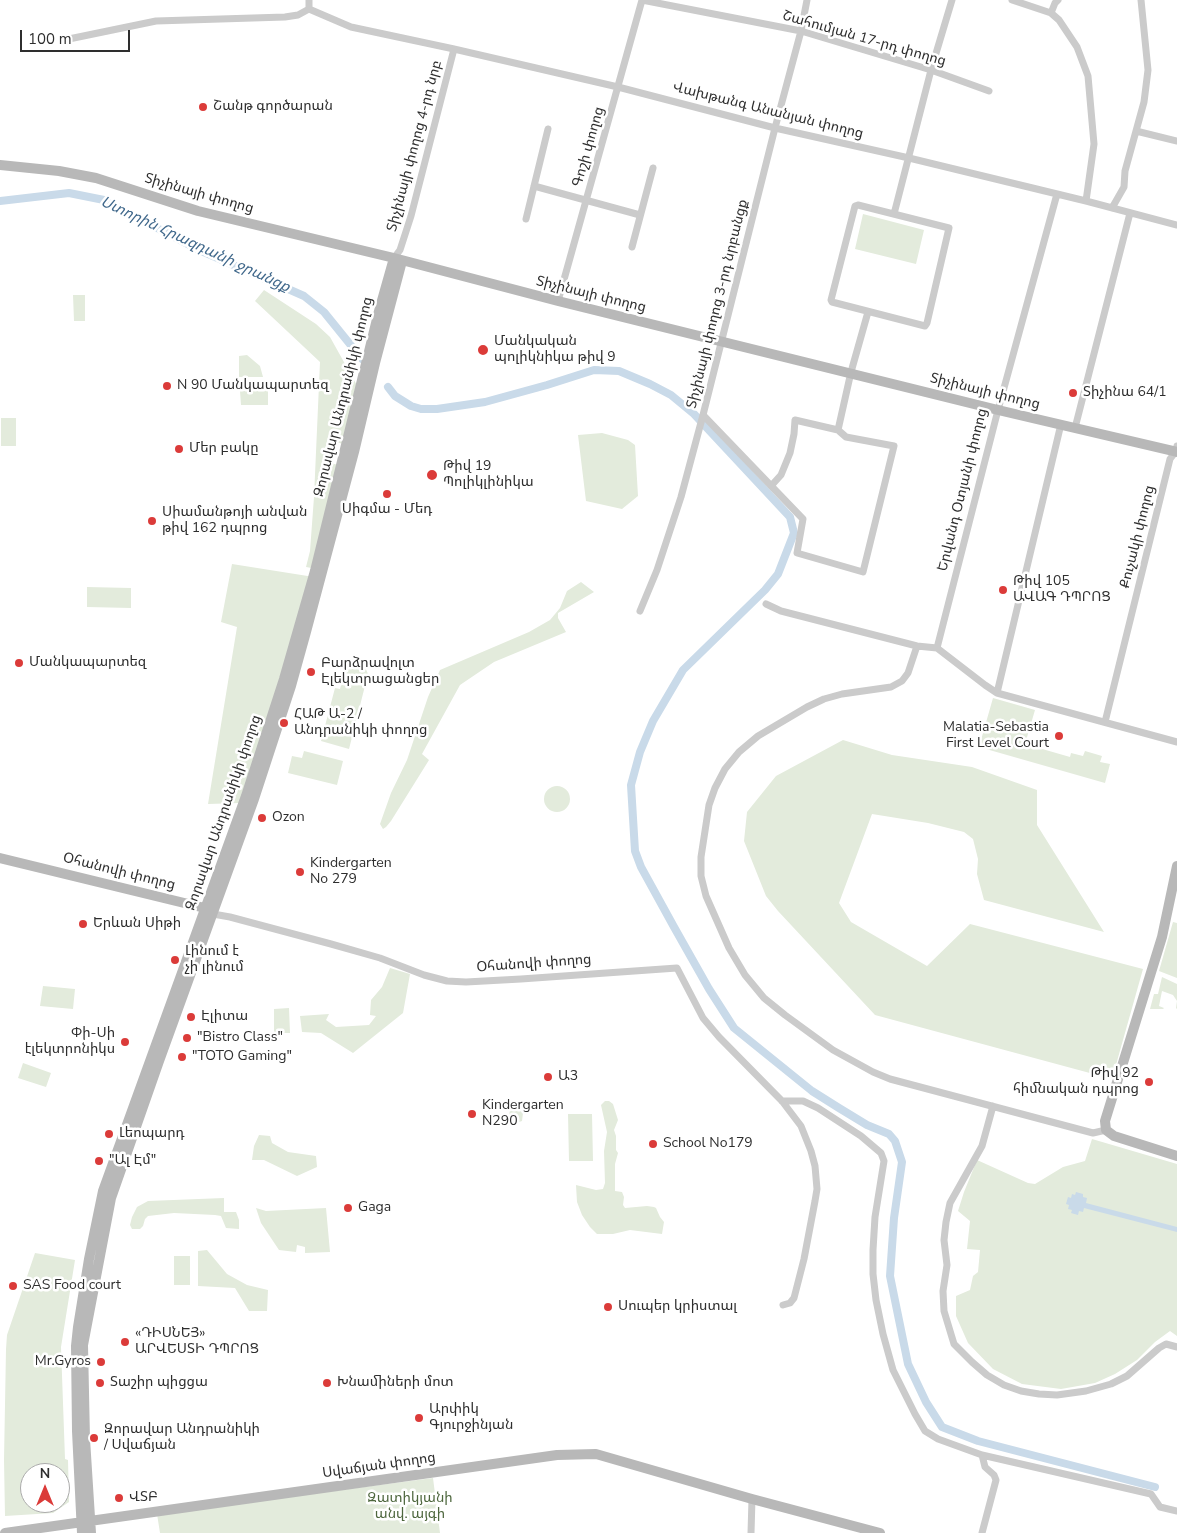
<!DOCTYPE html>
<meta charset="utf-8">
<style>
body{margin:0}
#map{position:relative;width:1177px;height:1533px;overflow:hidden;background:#fff;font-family:"Nunito Sans",sans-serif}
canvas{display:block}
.north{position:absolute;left:20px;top:1463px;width:50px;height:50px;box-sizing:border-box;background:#fff;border:1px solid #ababab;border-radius:50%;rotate:0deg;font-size:14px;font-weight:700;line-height:20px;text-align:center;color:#2e2e2e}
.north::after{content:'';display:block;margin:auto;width:18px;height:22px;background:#db3b39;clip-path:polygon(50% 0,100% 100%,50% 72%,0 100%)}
.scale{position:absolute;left:20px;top:30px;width:110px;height:22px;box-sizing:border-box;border:2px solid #2e2e2e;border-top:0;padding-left:6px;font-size:15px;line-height:18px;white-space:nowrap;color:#2e2e2e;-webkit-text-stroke:4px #fff;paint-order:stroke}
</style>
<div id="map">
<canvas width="1177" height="1533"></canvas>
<div class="north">N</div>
<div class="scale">100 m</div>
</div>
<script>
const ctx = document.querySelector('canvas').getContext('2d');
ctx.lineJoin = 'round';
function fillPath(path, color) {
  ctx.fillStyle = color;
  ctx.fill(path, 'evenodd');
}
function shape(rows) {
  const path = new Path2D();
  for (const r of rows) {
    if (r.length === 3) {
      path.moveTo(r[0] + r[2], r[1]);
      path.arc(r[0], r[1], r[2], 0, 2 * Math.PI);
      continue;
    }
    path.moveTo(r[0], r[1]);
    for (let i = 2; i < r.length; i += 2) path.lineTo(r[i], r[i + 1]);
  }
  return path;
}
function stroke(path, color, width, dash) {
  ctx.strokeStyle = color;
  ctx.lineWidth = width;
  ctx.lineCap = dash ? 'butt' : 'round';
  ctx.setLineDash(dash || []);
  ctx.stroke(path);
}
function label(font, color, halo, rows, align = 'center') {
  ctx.font = font + ' "Nunito Sans","Noto Sans Armenian",sans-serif';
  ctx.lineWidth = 5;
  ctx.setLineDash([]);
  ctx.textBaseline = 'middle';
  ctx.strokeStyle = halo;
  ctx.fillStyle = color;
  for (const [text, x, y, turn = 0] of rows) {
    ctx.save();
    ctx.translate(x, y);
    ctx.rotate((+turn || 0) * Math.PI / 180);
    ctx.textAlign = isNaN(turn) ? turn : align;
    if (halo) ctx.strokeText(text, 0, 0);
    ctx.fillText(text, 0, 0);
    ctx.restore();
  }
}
fillPath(shape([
 [863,214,924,230,916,264,855,249],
 [264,290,316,324,330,337,359,389,348,445,331,441,326,462,343,466,317,569,306,567,310,551,314,497,320,362,255,301],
 [73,295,85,295,85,321,74,321],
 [247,355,260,366,263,377,239,377,239,356],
 [268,390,268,405,241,405,240,391],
 [1,418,16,418,16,446,1,446],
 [602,433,628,440,635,445,638,496,622,509,586,501,578,435],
 [232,564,314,577,239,803,208,804,237,627,221,622],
 [581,582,594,592,558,613,558,618,566,632,494,662,460,685,422,754,429,760,391,821,386,827,383,829,380,824,391,793,407,760,428,697,440,670,529,632,550,620,560,608,567,591],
 [87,587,131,588,131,608,87,607],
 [348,658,363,662,368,674,349,749,321,741,335,688,340,689],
 [993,698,1035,710,1025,744,1070,757,1071,753,1083,756,1085,751,1102,756,1100,762,1110,764,1105,783,979,747],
 [843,740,892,755,972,767,1037,790,1037,825,1104,932,984,900,977,874,978,859,973,839,964,832,928,823,872,814,839,903,851,922,927,966,970,924,1143,969,1112,1079,875,1015,778,911,766,896,744,841,747,812,776,776],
 [304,751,343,761,337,785,288,773,292,756,302,758],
 [557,799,13],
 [1173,922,1177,923,1177,978,1159,971],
 [390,968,410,974,403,1013,353,1053,321,1033,302,1032,300,1016,329,1014,326,1020,336,1027,369,1025,376,1016,370,1015,371,1000,382,987],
 [1162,977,1177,984,1177,1009,1176,1008,1177,1001,1173,995,1162,991,1159,1006,1164,1008,1163,1009,1150,1009,1154,994,1158,994],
 [43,986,75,989,73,1009,40,1006],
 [289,1008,290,1033,274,1033,274,1009],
 [23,1063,51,1073,46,1087,18,1078],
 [605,1101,609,1101,613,1104,618,1120,614,1130,616,1136,616,1150,618,1153,615,1164,615,1191,622,1192,624,1197,623,1205,625,1208,647,1206,654,1207,656,1208,660,1217,664,1222,662,1234,630,1230,613,1234,597,1234,590,1227,582,1215,577,1202,576,1185,596,1190,603,1189,605,1183,604,1151,607,1132,601,1105],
 [521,1105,523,1113,522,1121,519,1122,515,1118,509,1119,510,1106],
 [592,1114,593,1161,569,1161,568,1114],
 [259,1135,270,1136,272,1143,288,1152,316,1156,317,1167,297,1176,264,1160,252,1160,254,1146],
 [1092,1139,1177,1164,1177,1336,1170,1331,1155,1342,1137,1360,1115,1374,1095,1383,1061,1389,1022,1384,993,1369,968,1343,956,1316,956,1296,970,1290,973,1276,978,1272,980,1250,967,1249,970,1221,958,1211,964,1192,977,1160,1028,1183,1035,1184,1063,1167,1085,1161],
 [224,1198,224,1212,236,1212,239,1220,239,1229,226,1228,221,1216,215,1215,174,1213,148,1216,145,1219,143,1226,140,1229,132,1229,130,1225,132,1217,137,1207,148,1201],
 [256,1208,266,1211,326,1208,330,1252,305,1253,305,1247,297,1245,296,1252,279,1250,261,1223],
 [207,1250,227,1274,247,1285,268,1290,267,1311,249,1311,235,1288,198,1286,198,1251],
 [35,1253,75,1260,61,1347,65,1459,68,1460,69,1502,53,1513,5,1516,4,1460,6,1349,7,1335],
 [30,1473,60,1473,60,1503,30,1503],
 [174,1256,190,1256,190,1285,174,1285],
 [433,1478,440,1533,160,1533,157,1514]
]), '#e3ebdc');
fillPath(shape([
 [1076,1192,1083,1194,1083,1197,1087,1198,1086,1203,1177,1227,1177,1232,1084,1208,1083,1212,1079,1211,1078,1215,1071,1213,1072,1210,1068,1209,1069,1205,1066,1204,1068,1197,1071,1198,1072,1194,1075,1195]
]), '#c9dae9');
stroke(shape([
 [0,201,69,193,104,200,197,249,304,296,324,312,362,359],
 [388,387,395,396,411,406,421,409,437,409,485,402,547,385,594,370,619,371,650,384,671,395,694,414,790,517,794,533,778,574,765,590,683,670,653,721,640,752,631,785,635,851,641,867,674,927,709,989,734,1028,812,1091,839,1108,867,1125,889,1134,895,1141,902,1162,894,1218,890,1276,908,1364,926,1402,942,1427,978,1441,1155,1487]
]), '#c9dae9', 8);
stroke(shape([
 [309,0,309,9,351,27,454,49,618,87,775,128,909,158,1086,201,1177,225],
 [642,0,801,31,931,70,989,91],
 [1012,0,1051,13,1059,20,1077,47,1088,76,1094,144,1086,201],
 [1051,13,1055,3,1058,0],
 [64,40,156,21,285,17,298,15,309,9],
 [1136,131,1177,141],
 [534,186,640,215],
 [858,205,949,228,927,323,925,326,832,302,831,300,855,206,858,205],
 [1112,208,1124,187,1125,171,1144,102,1148,70,1141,0],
 [894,214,931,70,952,0],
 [526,219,548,129],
 [632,247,653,168],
 [394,258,400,250,411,216,454,49],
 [558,301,642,0],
 [703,415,803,519,797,553,863,572,894,446,846,437,838,430,795,420,794,434,790,453,781,475,771,486],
 [1075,428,1130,213],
 [838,430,851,372,868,312],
 [766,604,781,611,917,646,937,648,998,410,1057,194],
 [640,611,657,570,681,497,703,415,775,128,801,31,807,0],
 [917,646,908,673,902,681,891,687,842,694,824,699,807,707,758,736,739,752,725,769,715,788,709,805,701,857,701,876,706,896,729,948,745,975,764,998,785,1015,833,1050,873,1072,890,1079,1093,1133,1106,1130],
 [937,648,985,685,997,693,1177,742],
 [997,693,1061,424],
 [1105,722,1170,459,1176,451,1177,446],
 [213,914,230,917,331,944,380,958,424,975,447,981,466,982,521,979,677,968,703,1018,719,1037,782,1101,801,1126,811,1151,815,1166,817,1189,815,1201,804,1259,794,1298,790,1303,783,1305],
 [782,1101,803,1101,818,1108,861,1136,881,1153,884,1161,875,1217,873,1250,873,1274,876,1300,883,1334,893,1370,915,1414,925,1431,938,1439,982,1455,1151,1494,1160,1507,1177,1511],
 [993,1106,982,1146,950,1203,946,1222,944,1240,947,1265,943,1291,944,1311,954,1344,972,1362,987,1375,1004,1385,1021,1391,1039,1394,1057,1395,1086,1391,1111,1384,1127,1376,1159,1348,1166,1344,1177,1347],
 [751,1533,752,1499],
 [982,1533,996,1480,994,1475,985,1467,982,1455]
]), '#cbcbcb', 7);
stroke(shape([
 [0,165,59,171,96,178,198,211,394,258,558,301,998,410,1177,452],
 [0,858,213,910],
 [1177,866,1162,937,1105,1121,1106,1130,1114,1136,1177,1156],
 [5,1533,557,1455,596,1454,752,1499,880,1533],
 [82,1533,77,1431,76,1346,78,1327,89,1259,103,1191,246,796,284,679,315,571,379,311,394,258],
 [91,1533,85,1439,83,1345,111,1198,159,1061,254,799,291,686,306,632,354,452,375,363,402,261]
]), '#b8b8b8', 10);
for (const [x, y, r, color] of [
 [203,107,5,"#db3b39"],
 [483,350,6,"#db3b39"],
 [167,386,5,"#db3b39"],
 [1073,393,5,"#db3b39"],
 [179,449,5,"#db3b39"],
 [432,475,6,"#db3b39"],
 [387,494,5,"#db3b39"],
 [152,521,5,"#db3b39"],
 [1003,590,5,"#db3b39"],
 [19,663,5,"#db3b39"],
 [311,672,5,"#db3b39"],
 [284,723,5,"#db3b39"],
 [1059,736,5,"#db3b39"],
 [262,818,5,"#db3b39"],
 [300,872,5,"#db3b39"],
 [83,924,5,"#db3b39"],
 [175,960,5,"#db3b39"],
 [191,1017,5,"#db3b39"],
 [187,1038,5,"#db3b39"],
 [125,1042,5,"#db3b39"],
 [182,1057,5,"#db3b39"],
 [548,1077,5,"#db3b39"],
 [1149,1082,5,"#db3b39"],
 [472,1114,5,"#db3b39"],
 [109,1134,5,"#db3b39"],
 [653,1144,5,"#db3b39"],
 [99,1161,5,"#db3b39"],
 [348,1208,5,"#db3b39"],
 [13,1286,5,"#db3b39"],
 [608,1307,5,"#db3b39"],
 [125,1342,5,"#db3b39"],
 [101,1362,5,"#db3b39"],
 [100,1383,5,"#db3b39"],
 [327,1383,5,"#db3b39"],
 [419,1418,5,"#db3b39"],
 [94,1438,5,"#db3b39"],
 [119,1498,5,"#db3b39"]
]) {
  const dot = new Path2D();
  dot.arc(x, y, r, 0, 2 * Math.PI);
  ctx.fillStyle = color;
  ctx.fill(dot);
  stroke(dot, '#fff', 2);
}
label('14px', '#2e2e2e', '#fff', [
 ["Շահումյան 17-րդ փողոց",864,39,16],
 ["Վախթանգ Անանյան փողոց",768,111,14],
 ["Տիչինայի փողոց 4-րդ նրբ",415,146,-75],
 ["Գոշի փողոց",589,147,-74],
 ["Տիչինայի փողոց",199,194,16],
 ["Տիչինայի փողոց",591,295,14],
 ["Տիչինայի փողոց 3-րդ նրբանցք",718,304,-76],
 ["Տիչինայի փողոց",985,392,14],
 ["Զորավար Անդրանիկի փողոց",344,397,-76],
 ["Երվանդ Օտյանի փողոց",963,490,-76],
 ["Քուչակի փողոց",1138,537,-76],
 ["Զորավար Անդրանիկի փողոց",224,813,-71],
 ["Օհանովի փողոց",119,872,14],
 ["Օհանովի փողոց",534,964,-4],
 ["Սվաճյան փողոց",379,1466,-8]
]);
label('14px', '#2e2e2e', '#fff', [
 ["Շանթ գործարան",213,107],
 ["Մանկական",494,342],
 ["պոլիկնիկա թիվ 9",494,358],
 ["N 90 Մանկապարտեզ",177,386],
 ["Տիչինա 64/1",1083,393],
 ["Մեր բակը",189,449],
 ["Թիվ 19",443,467],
 ["Պոլիկլինիկա",443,483],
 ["Սիգմա - Մեդ",387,510,"center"],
 ["Սիամանթոյի անվան",162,513],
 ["թիվ 162 դպրոց",162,529],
 ["Թիվ 105",1013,582],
 ["ԱՎԱԳ ԴՊՐՈՑ",1013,598],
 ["Մանկապարտեզ",29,663],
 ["Բարձրավոլտ",321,664],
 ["Էլեկտրացանցեր",321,680],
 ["ՀԱԹ Ա-2 /",294,715],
 ["Անդրանիկի փողոց",294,731],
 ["Malatia-Sebastia",1049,728,"right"],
 ["First Level Court",1049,744,"right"],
 ["Ozon",272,818],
 ["Kindergarten",310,864],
 ["No 279",310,880],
 ["Երևան Սիթի",93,924],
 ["Լինում է",185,952],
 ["չի լինում",185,968],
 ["Էլիտա",201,1017],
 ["Փի-Սի",115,1034,"right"],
 ["էլեկտրոնիկս",115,1050,"right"],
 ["\"Bistro Class\"",197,1038],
 ["\"TOTO Gaming\"",192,1057],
 ["Թիվ 92",1139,1074,"right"],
 ["հիմնական դպրոց",1139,1090,"right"],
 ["Ա3",558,1077],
 ["Kindergarten",482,1106],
 ["N290",482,1122],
 ["Լեոպարդ",119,1134],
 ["School No179",663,1144],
 ["\"Ալ Էմ\"",109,1161],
 ["Gaga",358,1208],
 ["SAS Food court",23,1286],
 ["Սուպեր կրիստալ",618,1307],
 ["«ԴԻՍՆԵՅ»",135,1334],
 ["ԱՐՎԵՍՏԻ ԴՊՐՈՑ",135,1350],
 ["Mr.Gyros",91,1362,"right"],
 ["Տաշիր պիցցա",110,1383],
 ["Խնամիների մոտ",337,1383],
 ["Արփիկ",429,1410],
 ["Գյուրջինյան",429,1426],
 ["Զորավար Անդրանիկի",104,1430],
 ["/ Սվաճյան",104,1446],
 ["ՎՏԲ",129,1498]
], 'left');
label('14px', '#4e673e', '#fff', [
 ["Զատիկյանի",410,1499],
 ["անվ. այգի",410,1515]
]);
label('italic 15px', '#40688b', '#fff', [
 ["Ստորին Հրազդանի ջրանցք",195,245,25]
]);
</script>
